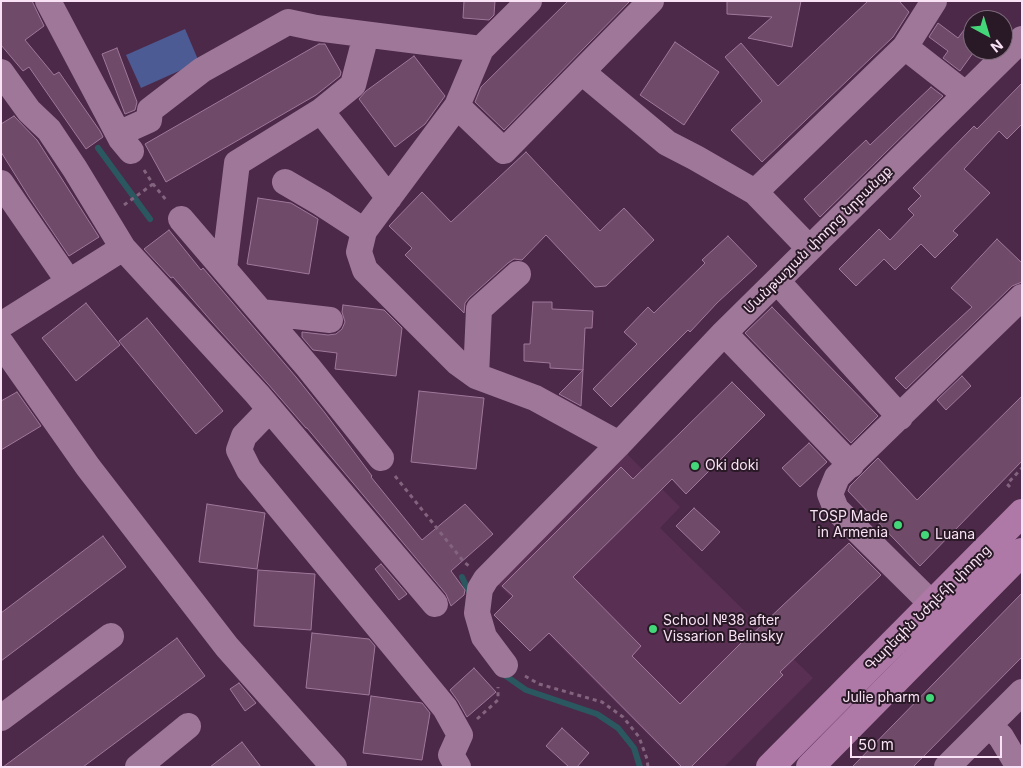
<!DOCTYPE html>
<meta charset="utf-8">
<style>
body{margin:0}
#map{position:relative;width:1023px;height:768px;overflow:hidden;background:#4c2948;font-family:Inter,sans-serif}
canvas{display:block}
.frame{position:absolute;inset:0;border:2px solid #f9e2f5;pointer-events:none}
.north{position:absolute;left:963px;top:10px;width:50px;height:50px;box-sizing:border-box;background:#291926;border:1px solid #7c6979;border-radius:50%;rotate:141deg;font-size:14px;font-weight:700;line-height:20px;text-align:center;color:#f9e2f5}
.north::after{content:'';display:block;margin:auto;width:18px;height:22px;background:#44d77a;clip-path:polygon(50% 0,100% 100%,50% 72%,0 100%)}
.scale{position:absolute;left:850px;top:736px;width:152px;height:22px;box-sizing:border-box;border:2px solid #f9e2f5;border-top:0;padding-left:6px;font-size:15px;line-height:18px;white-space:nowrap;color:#f9e2f5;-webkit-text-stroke:4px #291926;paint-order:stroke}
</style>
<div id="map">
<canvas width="1023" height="768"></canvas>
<div class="frame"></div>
<div class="north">N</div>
<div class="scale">50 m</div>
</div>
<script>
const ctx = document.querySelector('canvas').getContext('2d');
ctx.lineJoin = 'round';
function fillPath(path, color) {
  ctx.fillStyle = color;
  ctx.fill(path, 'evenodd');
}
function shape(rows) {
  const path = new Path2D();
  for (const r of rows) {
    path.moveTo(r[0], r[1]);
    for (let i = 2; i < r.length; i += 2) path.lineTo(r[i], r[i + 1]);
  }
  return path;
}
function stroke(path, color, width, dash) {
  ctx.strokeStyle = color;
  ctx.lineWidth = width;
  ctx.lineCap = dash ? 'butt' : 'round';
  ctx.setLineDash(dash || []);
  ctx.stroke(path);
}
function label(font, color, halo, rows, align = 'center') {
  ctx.font = font + ' Inter,"Noto Sans Armenian",sans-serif';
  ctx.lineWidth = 4;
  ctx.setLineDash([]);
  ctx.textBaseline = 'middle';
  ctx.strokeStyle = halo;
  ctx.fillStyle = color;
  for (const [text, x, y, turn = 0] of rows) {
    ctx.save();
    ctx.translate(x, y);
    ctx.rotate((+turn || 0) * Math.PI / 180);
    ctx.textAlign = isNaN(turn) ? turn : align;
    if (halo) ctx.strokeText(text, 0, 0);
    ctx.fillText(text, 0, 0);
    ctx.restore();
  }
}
fillPath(shape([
 [624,451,680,507,660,528,813,678,724,767,680,767,493,579]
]), '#593054');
fillPath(shape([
 [185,29,199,62,141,88,126,55]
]), '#4c5b94');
stroke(shape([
 [98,148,150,219],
 [462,577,470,594],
 [503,674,526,690,597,714,618,728,634,748,640,767]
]), '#2a5760', 6);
const building = shape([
 [1,1,32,1,33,3,44,26,25,40,54,75,59,72,100,131,103,137,86,149,29,67,23,71,1,45,1,1],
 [464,1,495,1,494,15,489,20,463,18,464,1],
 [568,1,630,1,504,130,475,102,481,87,568,1],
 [727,1,801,1,792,47,748,38,772,17,727,14,727,1],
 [868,1,899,1,909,12,893,37,762,162,731,130,762,101,725,57,741,43,778,86,868,1],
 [973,18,973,53,960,71,943,58,948,51,929,37,938,23,958,38,973,18],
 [675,42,719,72,684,125,640,95,675,42],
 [319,44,325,44,341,72,340,76,316,95,166,182,145,144,319,44],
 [117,48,137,102,135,110,125,114,102,54,117,48],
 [414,56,445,96,425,124,395,147,359,99,366,91,414,56],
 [1022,83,1022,124,1007,139,999,131,964,169,990,193,953,231,958,235,935,258,921,244,895,270,884,259,856,286,839,269,879,229,890,240,914,215,908,209,921,196,913,188,974,126,977,129,1022,83],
 [931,87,943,96,820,217,804,199,866,140,870,145,931,87],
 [14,116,37,140,99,237,69,256,29,197,1,152,1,124,14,116],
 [526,152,600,231,624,208,654,240,606,286,595,287,546,235,522,260,514,259,508,263,469,298,465,303,464,313,405,255,412,248,389,226,422,192,451,222,526,152],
 [258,198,291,203,318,219,309,274,247,264,258,198],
 [169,230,201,270,203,268,296,377,325,413,372,476,371,477,422,540,465,504,493,534,451,571,465,590,464,595,451,606,446,594,307,428,306,428,268,384,212,322,173,277,171,278,144,249,169,230],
 [728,236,757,266,717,303,690,332,688,330,611,407,593,389,637,344,624,332,648,307,654,313,705,263,702,260,728,236],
 [997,239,1022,263,1022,282,1012,286,906,389,895,378,972,307,951,288,997,239],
 [533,302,552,302,552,309,593,311,592,328,585,328,583,370,550,368,550,363,524,361,524,344,530,344,533,302],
 [86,303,120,345,76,381,42,338,86,303],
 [343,305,384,310,402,328,396,376,335,369,337,353,313,350,302,337,302,332,328,335,336,334,342,329,345,322,342,312,343,305],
 [772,307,878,416,851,443,745,333,772,307],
 [147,318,223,411,196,434,119,341,147,318],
 [583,370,581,406,559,394,583,370],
 [962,376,971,386,946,410,937,400,962,376],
 [732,382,765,415,686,494,672,479,573,577,641,646,632,656,680,704,746,638,747,639,849,543,881,575,780,672,783,675,691,767,682,767,549,633,530,651,494,615,513,596,502,586,621,467,633,479,732,382],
 [419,391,484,398,476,469,411,462,419,391],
 [17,392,41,426,1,450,1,401,17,392],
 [1022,396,1022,461,920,566,848,491,850,486,878,458,917,500,1022,396],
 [809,443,827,462,800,487,782,468,809,443],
 [207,504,265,513,257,569,199,562,207,504],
 [694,508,720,532,702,551,676,526,694,508],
 [103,536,126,567,1,661,1,613,103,536],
 [381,564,407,594,399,600,375,569,381,564],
 [258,570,315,574,311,630,254,626,258,570],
 [1022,593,1022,657,913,767,852,767,1022,593],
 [312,633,369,639,375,646,369,695,306,688,312,633],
 [177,638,205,676,83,767,3,767,177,638],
 [474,668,496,692,467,717,458,701,450,690,474,668],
 [239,683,256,703,245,711,230,689,239,683],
 [371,696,422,703,430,713,422,760,363,753,371,696],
 [562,728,589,753,577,767,569,767,546,746,562,728],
 [242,742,261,767,210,767,242,742]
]);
fillPath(building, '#6f4a69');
stroke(building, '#a0789a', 1);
stroke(shape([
 [144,170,153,184,167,201],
 [124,205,153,184],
 [395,476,464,562,469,566],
 [1010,487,1007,484,1022,468],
 [525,676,539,684,602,702,623,717,639,737,647,759,648,767],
 [477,719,498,700,498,687]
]), '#83647f', 3, [4, 4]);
stroke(shape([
 [48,1,121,139,131,151],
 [529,1,481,49,457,106,364,231,359,252,365,270,458,363,476,376,535,398,619,444],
 [905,47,965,94],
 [1,72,29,111,49,130,75,169,123,248,257,394,435,604],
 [582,72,667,143,696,158,755,192,809,248],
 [457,106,504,151,651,1],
 [321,111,389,198],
 [121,139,129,129,149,120,150,110,202,70,288,22,316,28,481,49],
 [285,182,321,203,364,231],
 [1,183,69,282],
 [755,192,905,47,934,1],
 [181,219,308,367,381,458],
 [224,269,237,163,321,111,353,85,366,35],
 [777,281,900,417],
 [261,312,330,320],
 [1,325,123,248],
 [724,333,851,465],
 [1,343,88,467,227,647,334,767],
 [476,376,479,309,518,274],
 [270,409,244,436,239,450,249,470,445,708,460,735,451,755,458,767],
 [932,604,836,509,830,494,837,477,1022,297],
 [505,665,484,637,477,613,480,589,486,579,619,444,724,333,1022,39],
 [1,718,111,636],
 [989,725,1001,737,1019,767],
 [138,767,188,726],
 [947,767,1022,692]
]), '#9f7799', 26);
stroke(shape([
 [770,767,1022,513],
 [810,767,1022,552]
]), '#ae79a7', 28);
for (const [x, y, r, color] of [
 [695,466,5,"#44d77a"],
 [898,525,5,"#44d77a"],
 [925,535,5,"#44d77a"],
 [653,629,5,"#44d77a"],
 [930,698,5,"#44d77a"]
]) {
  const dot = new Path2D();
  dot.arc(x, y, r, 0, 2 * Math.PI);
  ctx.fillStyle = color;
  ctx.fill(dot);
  stroke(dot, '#291926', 2);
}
label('14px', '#f9e2f5', '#291926', [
 ["Մանթաշյան փողոց նրբանցք",818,240,-45],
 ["Գարեգին Նժդեհի փողոց",928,608,-45]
]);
label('14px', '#f9e2f5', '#291926', [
 ["Oki doki",705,466],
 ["TOSP Made",888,517,"right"],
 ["in Armenia",888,533,"right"],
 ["Luana",935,535],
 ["School №38 after",663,621],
 ["Vissarion Belinsky",663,637],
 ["Julie pharm",920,698,"right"]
], 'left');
</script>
